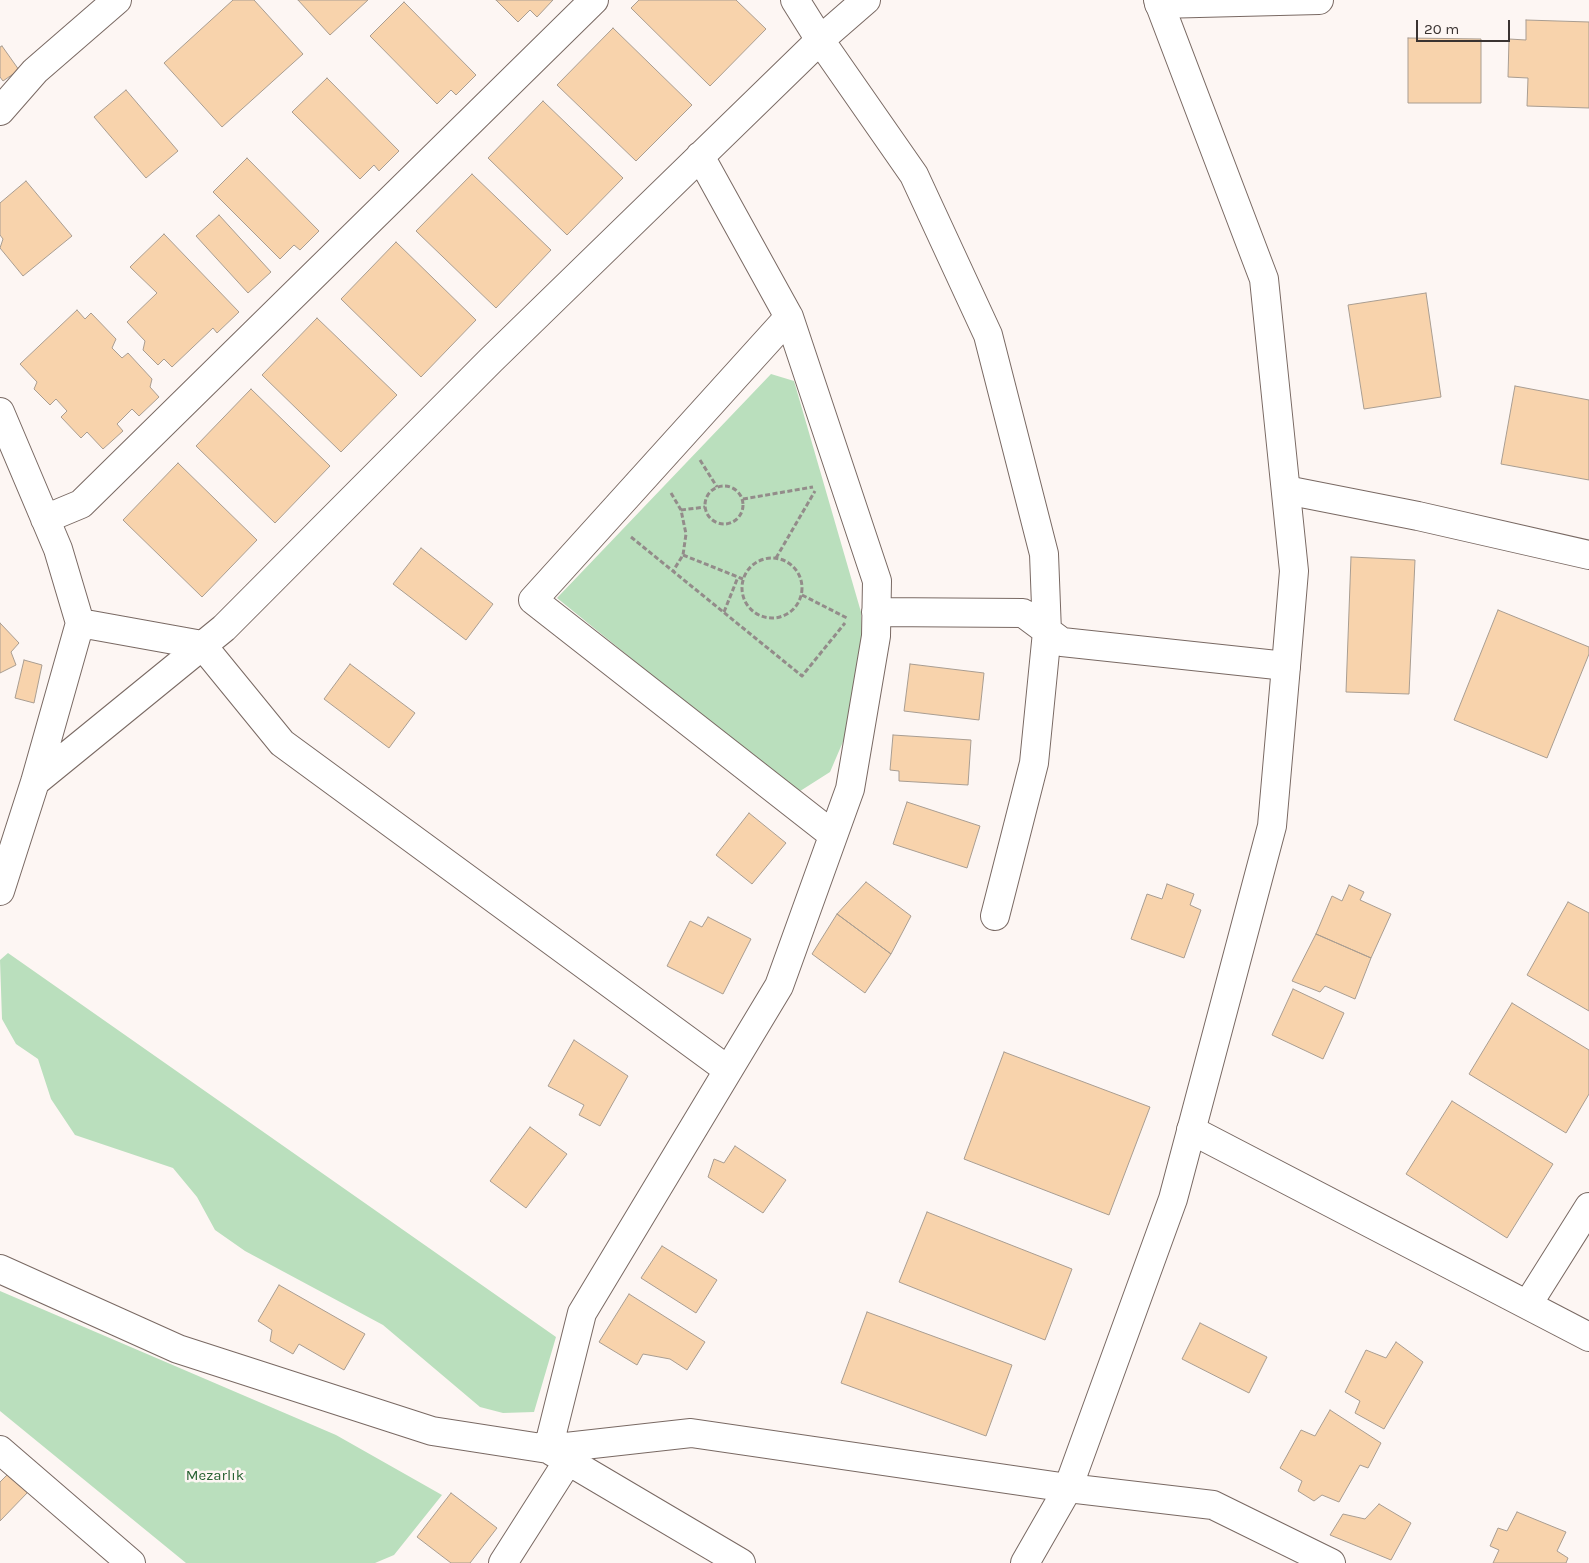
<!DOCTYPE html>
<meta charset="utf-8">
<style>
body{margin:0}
#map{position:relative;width:1589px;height:1563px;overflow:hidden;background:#fdf6f3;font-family:Karla,sans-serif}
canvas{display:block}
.scale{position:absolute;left:1416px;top:20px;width:94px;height:22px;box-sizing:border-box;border:2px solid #3a3331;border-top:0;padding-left:6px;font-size:15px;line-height:18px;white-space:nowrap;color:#3a3331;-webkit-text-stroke:4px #fdf6f3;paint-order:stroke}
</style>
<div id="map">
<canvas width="1589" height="1563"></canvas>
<div class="scale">20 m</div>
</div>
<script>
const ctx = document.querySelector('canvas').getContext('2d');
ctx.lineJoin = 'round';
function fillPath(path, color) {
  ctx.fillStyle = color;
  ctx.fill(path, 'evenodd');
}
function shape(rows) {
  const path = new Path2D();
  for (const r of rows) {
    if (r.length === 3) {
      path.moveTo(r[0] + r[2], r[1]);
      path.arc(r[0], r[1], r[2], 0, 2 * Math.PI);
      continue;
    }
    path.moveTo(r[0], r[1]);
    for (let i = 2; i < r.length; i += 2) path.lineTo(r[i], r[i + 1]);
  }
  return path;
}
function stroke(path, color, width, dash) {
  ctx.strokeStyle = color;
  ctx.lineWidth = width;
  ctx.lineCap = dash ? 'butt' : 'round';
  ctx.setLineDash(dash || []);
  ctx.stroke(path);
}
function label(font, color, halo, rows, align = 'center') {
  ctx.font = font + ' Karla,sans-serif';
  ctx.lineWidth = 5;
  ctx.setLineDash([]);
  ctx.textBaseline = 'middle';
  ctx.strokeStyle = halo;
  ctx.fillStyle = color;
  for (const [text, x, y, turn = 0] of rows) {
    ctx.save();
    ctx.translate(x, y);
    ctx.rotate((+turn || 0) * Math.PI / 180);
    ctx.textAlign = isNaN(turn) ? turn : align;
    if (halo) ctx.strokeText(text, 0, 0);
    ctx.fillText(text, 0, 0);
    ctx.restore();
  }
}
fillPath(shape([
 [771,374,794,381,861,612,863,668,848,730,830,772,797,793,557,598],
 [8,953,556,1337,534,1412,503,1413,480,1407,383,1325,245,1251,215,1230,197,1197,173,1168,75,1135,51,1099,38,1059,16,1044,2,1019,0,960],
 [0,1291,336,1435,442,1495,394,1555,375,1563,186,1563,0,1411]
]), '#badfbd');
const building = shape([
 [233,0,254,0,303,54,222,127,164,63,233,0],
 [298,0,368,0,330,35,298,0],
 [496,0,553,0,537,17,530,10,518,22,496,0],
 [639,0,736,0,766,29,710,86,631,8,639,0],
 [404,2,476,75,456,95,451,90,437,104,370,36,404,2],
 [1526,20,1589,22,1589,108,1527,106,1528,78,1508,77,1509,39,1526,40,1526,20],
 [613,28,692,105,636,161,557,85,613,28],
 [1408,38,1481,39,1481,103,1408,103,1408,38],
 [2,46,19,70,3,81,0,77,0,47,2,46],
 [327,78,399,151,379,171,374,165,360,179,292,112,327,78],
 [126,90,178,151,146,178,94,117,126,90],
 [543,101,623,178,567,235,488,158,543,101],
 [247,158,319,231,300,250,294,245,280,259,213,192,247,158],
 [472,174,551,250,496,308,416,231,472,174],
 [26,181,72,236,23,276,0,248,3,239,0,235,0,203,26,181],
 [219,215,271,272,248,293,196,236,219,215],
 [164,234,239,312,217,333,213,328,172,367,164,359,158,365,143,350,145,341,127,322,157,293,130,267,164,234],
 [396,242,476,320,421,377,341,299,396,242],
 [1426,293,1441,397,1364,409,1348,305,1426,293],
 [77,310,85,319,91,313,116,339,112,348,122,358,128,353,152,379,150,387,159,397,139,416,132,409,117,424,123,431,103,449,87,432,81,438,61,417,67,411,56,399,50,405,34,389,37,382,20,364,77,310],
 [317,318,397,395,341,452,262,375,317,318],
 [1515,386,1589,400,1589,480,1501,464,1515,386],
 [251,389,330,466,275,523,196,446,251,389],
 [178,463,257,540,202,597,123,520,178,463],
 [421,548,493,604,466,640,393,584,421,548],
 [1351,557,1415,560,1409,694,1346,692,1351,557],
 [1498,610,1589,647,1589,654,1547,758,1454,720,1498,610],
 [0,623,19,643,11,652,16,665,0,673,0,623],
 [24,660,42,665,34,703,15,698,24,660],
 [350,664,415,713,389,748,324,699,350,664],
 [910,664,984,673,979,720,904,711,910,664],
 [893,735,971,740,968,785,899,781,899,771,890,770,893,735],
 [907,802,980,826,967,868,893,844,907,802],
 [749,813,786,843,752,884,716,855,749,813],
 [866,882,911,916,891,954,837,914,866,882],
 [1167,884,1194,894,1190,905,1201,910,1184,958,1131,939,1147,894,1162,899,1167,884],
 [1349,885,1364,892,1360,900,1391,914,1371,958,1316,934,1332,896,1342,901,1349,885],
 [1568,902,1589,913,1589,1011,1527,975,1568,902],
 [837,914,891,954,865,993,812,954,837,914],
 [708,917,751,939,723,994,667,966,690,921,702,927,708,917],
 [1316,934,1371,958,1355,999,1325,986,1320,992,1292,981,1316,934],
 [1293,989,1344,1013,1323,1059,1272,1035,1293,989],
 [1512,1003,1589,1050,1589,1094,1566,1133,1469,1074,1512,1003],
 [574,1040,628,1076,600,1126,579,1115,584,1105,548,1086,574,1040],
 [1004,1052,1150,1107,1109,1215,964,1159,1004,1052],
 [1452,1101,1553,1164,1507,1238,1406,1174,1452,1101],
 [530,1127,567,1154,526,1208,490,1181,530,1127],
 [735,1146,786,1180,763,1213,708,1177,714,1159,724,1163,735,1146],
 [927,1212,1072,1269,1045,1340,899,1282,927,1212],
 [662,1246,717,1280,696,1313,641,1278,662,1246],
 [279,1285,365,1334,344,1370,299,1344,293,1354,270,1341,272,1330,258,1321,279,1285],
 [629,1294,705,1342,687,1370,670,1359,643,1354,637,1365,599,1342,629,1294],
 [867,1312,1012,1365,986,1436,841,1383,867,1312],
 [1200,1323,1267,1357,1249,1393,1182,1359,1200,1323],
 [1396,1342,1423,1362,1384,1429,1355,1413,1360,1401,1345,1392,1366,1350,1386,1358,1396,1342],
 [1330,1410,1381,1443,1368,1468,1360,1465,1339,1502,1322,1495,1314,1501,1298,1491,1302,1481,1280,1468,1301,1430,1315,1436,1330,1410],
 [9,1473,28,1492,0,1521,0,1482,9,1473],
 [451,1493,497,1528,470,1563,451,1563,417,1537,451,1493],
 [1379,1504,1411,1523,1391,1560,1330,1535,1343,1514,1365,1519,1379,1504],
 [1517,1512,1566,1532,1557,1551,1568,1558,1566,1563,1493,1563,1499,1550,1490,1546,1498,1528,1507,1531,1517,1512]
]);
fillPath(building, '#f8d3ac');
stroke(building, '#a99d91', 1);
const minor = shape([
 [795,0,820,40,914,175,988,335,1044,554,1047,632,1034,763,995,916],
 [1159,4,1319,0],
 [0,111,35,71,117,0],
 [700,156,789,317,877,581,876,636,850,789,779,986,582,1313,548,1449,741,1563],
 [789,317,533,600,833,835],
 [0,412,58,549,80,623,35,782,0,891],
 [1286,490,1418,516,1589,555],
 [45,519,81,504,594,0],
 [876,612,1023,613,1062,642,1286,666],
 [80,623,202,645,282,743,728,1070],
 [35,782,224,628,491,360,820,40,866,0],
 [1191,1130,1589,1337],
 [0,1269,178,1349,432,1431,548,1449,691,1433,1068,1488,1213,1505,1331,1563],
 [1528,1304,1589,1207],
 [0,1450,131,1563],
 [503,1563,568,1461]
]);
const major = shape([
 [1025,1563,1068,1488,1173,1199,1272,826,1286,666,1294,571,1264,279,1158,0]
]);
stroke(minor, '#796963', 30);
stroke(major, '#796963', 30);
stroke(shape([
 [700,460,717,487],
 [724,505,19],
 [671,493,681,510,686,534,683,555,673,571],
 [743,499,813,487],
 [681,510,705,507],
 [631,537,802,676,845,623],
 [683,555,743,579],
 [772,588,30],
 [776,558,815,491],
 [802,595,847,618],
 [724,612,738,577]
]), '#938c8a', 3, [5, 2.5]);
stroke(minor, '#fff', 28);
stroke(major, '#fff', 28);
label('15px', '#296233', '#fdf6f3', [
 ["Mezarlık",215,1476]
]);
</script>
